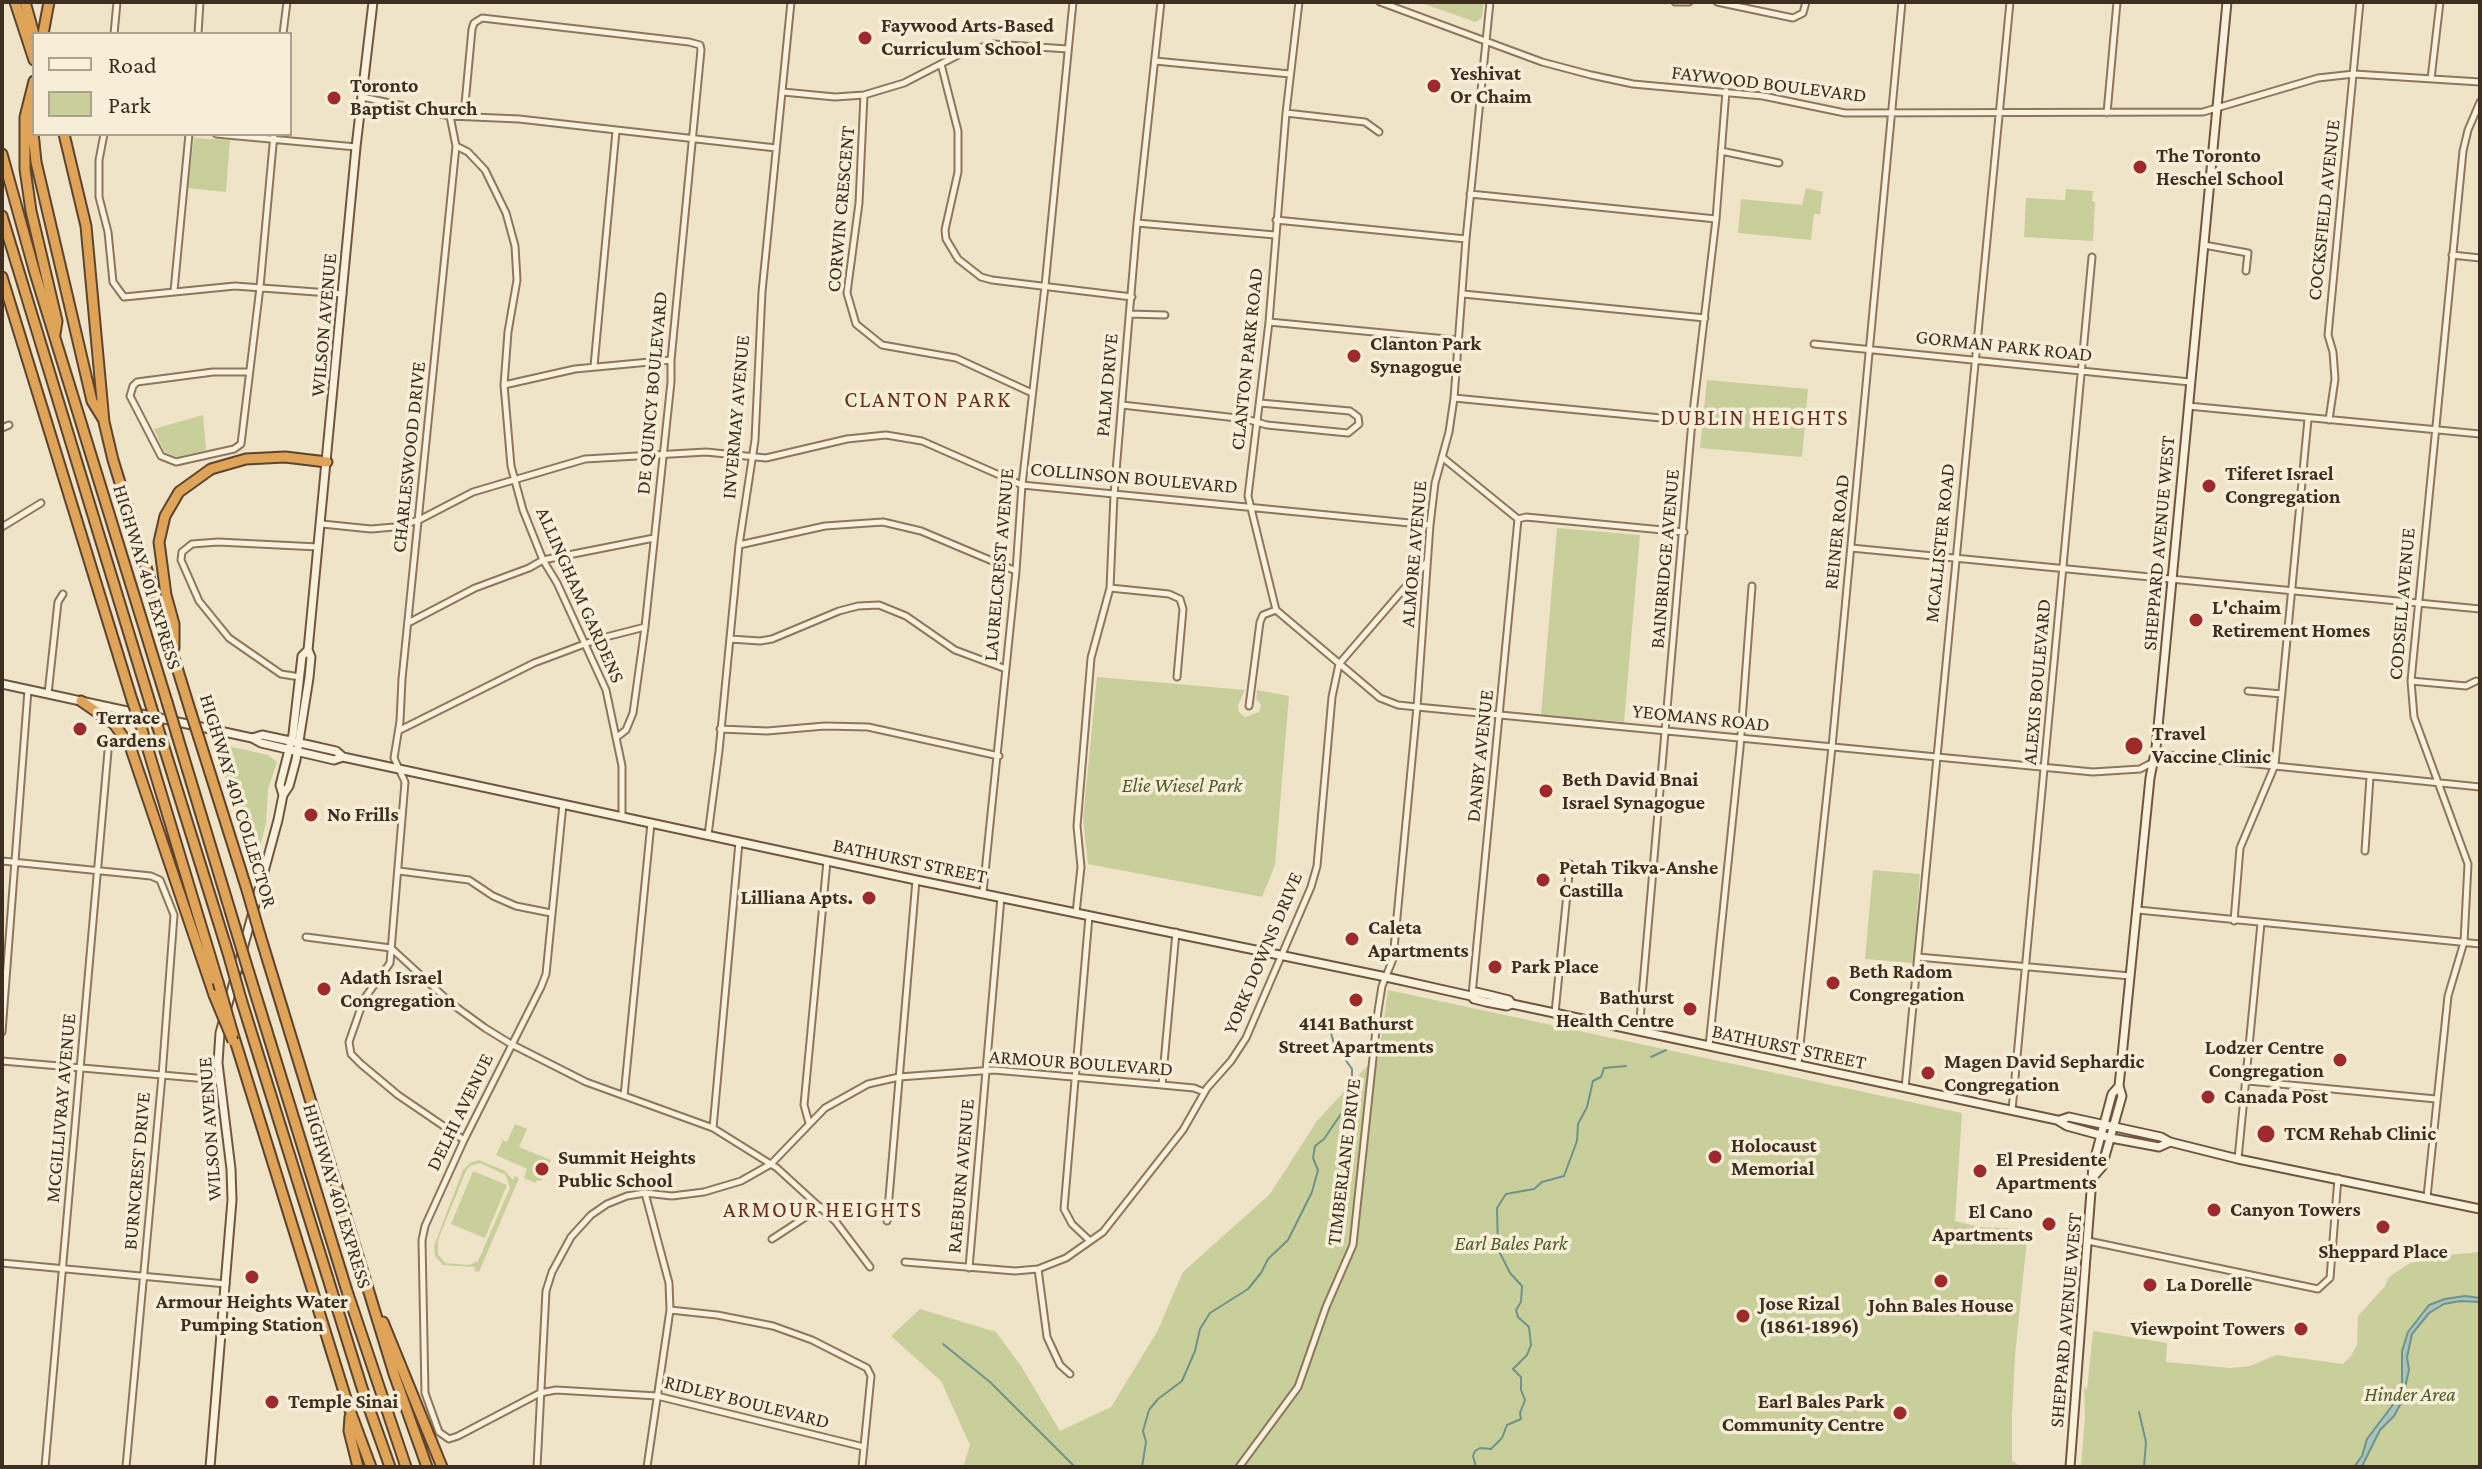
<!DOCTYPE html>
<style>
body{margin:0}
#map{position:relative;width:2482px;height:1469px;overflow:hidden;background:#f0e4c8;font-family:"Crimson Pro",serif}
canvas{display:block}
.frame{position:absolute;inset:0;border:4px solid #3d2e20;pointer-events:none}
.legend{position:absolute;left:32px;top:32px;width:260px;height:104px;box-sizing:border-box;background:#f7eed8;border:2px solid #ada18e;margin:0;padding:10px 14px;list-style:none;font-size:24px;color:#3d2e20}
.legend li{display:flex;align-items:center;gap:16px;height:40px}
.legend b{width:40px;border:2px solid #ada18e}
</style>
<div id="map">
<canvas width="2482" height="1469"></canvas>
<div class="frame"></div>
<ul class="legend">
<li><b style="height:10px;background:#faf1dc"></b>Road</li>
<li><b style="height:22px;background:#c9cf9b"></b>Park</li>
</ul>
</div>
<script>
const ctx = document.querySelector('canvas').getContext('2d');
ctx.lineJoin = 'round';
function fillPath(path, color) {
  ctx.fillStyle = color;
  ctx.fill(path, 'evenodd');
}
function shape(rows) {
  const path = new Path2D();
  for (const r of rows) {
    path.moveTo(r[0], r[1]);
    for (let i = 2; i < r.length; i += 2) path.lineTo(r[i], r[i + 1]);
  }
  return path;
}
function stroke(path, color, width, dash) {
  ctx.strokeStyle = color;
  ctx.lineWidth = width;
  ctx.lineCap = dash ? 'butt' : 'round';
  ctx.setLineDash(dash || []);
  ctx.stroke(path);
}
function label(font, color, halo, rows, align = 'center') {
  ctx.font = font + ' "Crimson Pro",serif';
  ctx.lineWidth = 7;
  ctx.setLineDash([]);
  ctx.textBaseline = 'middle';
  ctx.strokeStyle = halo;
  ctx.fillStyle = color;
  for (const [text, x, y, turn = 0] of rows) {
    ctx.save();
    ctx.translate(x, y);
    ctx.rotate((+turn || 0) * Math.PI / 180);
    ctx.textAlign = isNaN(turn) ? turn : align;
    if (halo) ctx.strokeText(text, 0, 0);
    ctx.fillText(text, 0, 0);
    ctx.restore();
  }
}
fillPath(shape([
 [1418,2,1484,2,1482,18,1476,22],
 [194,138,230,140,226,192,188,188],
 [1806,188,1823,192,1820,214,1814,214,1811,240,1738,233,1741,199,1802,205],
 [2066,189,2093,191,2092,201,2095,202,2093,241,2024,237,2026,198,2065,200],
 [1707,380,1808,389,1802,457,1700,448],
 [203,415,206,450,177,457,164,451,154,429],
 [1557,528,1640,535,1624,722,1541,715],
 [1097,677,1245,690,1238,705,1239,712,1245,717,1259,712,1261,705,1256,699,1257,690,1289,696,1275,865,1262,897,1088,864,1083,818],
 [215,743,268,755,277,762,268,789,266,823,253,875],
 [1873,870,1920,874,1913,963,1865,959],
 [1388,990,1962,1113,1955,1221,1979,1227,2028,1229,2015,1356,2012,1416,2012,1461,2022,1467,963,1467,970,1445,941,1381,891,1336,920,1309,996,1332,1021,1366,1060,1431,1111,1407,1157,1332,1183,1272,1270,1194,1317,1121,1379,1053],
 [515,1124,527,1129,519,1147,551,1160,541,1181,537,1180,535,1183,524,1178,527,1169,496,1155,503,1140,507,1142],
 [479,1160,505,1171,513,1180,515,1176,519,1178,479,1272,475,1271,475,1267,443,1265,435,1256,434,1246,463,1170,470,1163],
 [480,1163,506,1175,510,1188,478,1261,469,1265,445,1263,438,1254,438,1240,466,1171,470,1166],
 [473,1171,507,1185,485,1238,451,1224],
 [2480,1252,2480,1467,2081,1467,2085,1418,2084,1386,2087,1390,2093,1331,2167,1343,2166,1362,2231,1368,2250,1366,2276,1355,2343,1364,2351,1356,2357,1345,2358,1316,2385,1286,2389,1277,2410,1263,2436,1256]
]), '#c9cf9b');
const water = shape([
 [2465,1296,2480,1298,2480,1302,2460,1301,2444,1304,2429,1313,2412,1334,2407,1357,2409,1370,2402,1401,2394,1416,2380,1430,2362,1466,2354,1467,2362,1456,2367,1439,2392,1406,2402,1385,2402,1351,2408,1332,2429,1305,2445,1299,2465,1296]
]);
fillPath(water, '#a9c4bc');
stroke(water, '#6f938a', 2);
stroke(shape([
 [1651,1057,1666,1050],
 [943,1344,990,1382,1075,1467],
 [2139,1412,2146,1442,2144,1467],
 [1142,1467,1146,1442,1143,1431,1149,1410,1158,1399,1182,1381,1195,1351,1200,1329,1210,1313,1248,1289,1261,1273,1268,1259,1288,1240,1312,1192,1318,1170,1313,1158,1315,1146,1324,1139,1345,1108,1352,1089,1352,1069,1334,1044,1331,1033,1333,1022],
 [1476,1467,1473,1456,1475,1451,1480,1448,1491,1449,1502,1438,1507,1425,1521,1419,1520,1413,1525,1400,1521,1390,1521,1377,1513,1369,1527,1355,1531,1345,1529,1327,1518,1317,1516,1310,1521,1302,1522,1286,1510,1273,1498,1249,1497,1208,1506,1194,1534,1189,1542,1182,1564,1176,1577,1141,1578,1124,1587,1107,1593,1081,1601,1077,1604,1068,1626,1066]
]), '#6f938a', 2);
const street = shape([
 [1299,2,1286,113,1269,322,1248,496,1276,610,1380,698,1398,705,1417,707,2093,772,2140,769,2167,755,2480,787],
 [1380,2,1542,62,1591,75,1633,84,1763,96,1845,113,2203,112,2318,78,2354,74,2480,82],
 [1675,2,1689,2],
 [1717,2,1793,18,1803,13,1806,2],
 [114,34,117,2],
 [198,34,200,2],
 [283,34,287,2],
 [1155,61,1290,74],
 [941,64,958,131,958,172,945,230,946,239,958,259,981,277,992,280,1132,297],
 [2431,79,2440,2],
 [783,92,835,97,864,95,904,83,964,52,993,44,1068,49],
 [864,95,859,203,847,293,856,324,882,345,956,358,1032,393],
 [362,97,450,116,519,119,776,148],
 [1286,113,1365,122,1379,132],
 [2107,113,2117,2],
 [464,115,472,29,474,23,482,18,689,42,700,45,701,50,671,360,671,382,645,627,633,713,626,730,617,737],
 [450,116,456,146,402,679,400,721,394,758,405,782,390,963,364,999,349,1042,351,1054,361,1064,398,1095,464,1140],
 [104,134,99,160,99,197,108,232,113,282,124,297,235,286,343,294],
 [216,134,356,147],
 [456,146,468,152,485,170,506,213,515,246,517,280,508,332,504,385,511,466,523,510,543,560,557,583,606,690,622,766,622,816],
 [1721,151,1779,163],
 [1470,194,1716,219],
 [1276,220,1466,239],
 [1137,223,1275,235],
 [2204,245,2248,253,2246,271],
 [2452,255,2480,258],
 [174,291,189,134],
 [1463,294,1705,318],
 [1129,314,1165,315],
 [1269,322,1457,340],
 [1814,344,2190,382],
 [594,366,616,131],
 [248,372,213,372,137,382,133,386,130,396,161,456,176,462,234,449,241,444,260,287,274,134],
 [504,385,575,369,671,360],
 [1454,398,1692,421],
 [1122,405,1246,419,1267,425,1348,433,1359,424,1358,417,1350,411,1260,403],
 [2188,406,2480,434],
 [2329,420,2335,379,2333,352,2328,335,2360,2],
 [2,428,9,425],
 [1442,457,1518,519,1526,517,1684,532],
 [322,524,371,529,394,527,419,520,473,492,585,459,706,452,766,458,847,439,886,435,922,441,1022,485,1430,525],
 [2,527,41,503],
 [739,545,825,526,883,522,921,531,1016,571],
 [1851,548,2480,609],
 [1110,588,1169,594,1180,599,1183,609,1177,677],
 [410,622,475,588,529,568,543,560,654,538],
 [730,639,760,641,772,639,839,611,858,606,879,605,906,616,955,650,1006,669],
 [300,677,281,674,229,638,199,601,181,560,182,552,192,544,218,542,318,547],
 [2411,681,2466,686,2476,681],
 [2248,691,2282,694],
 [48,694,58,602,63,594],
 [1249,706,1260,622,1263,615,1276,610],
 [720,729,767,731,825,726,868,727,999,756],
 [400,730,534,663,598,639,645,627],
 [563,804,546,974,541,987,464,1140,425,1226,422,1240,425,1393,439,1432,449,1439,458,1436,540,1393,556,1390,657,1396,864,1447],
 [708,835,719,751,739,545,755,440,762,292,791,2],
 [2365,851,2370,777],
 [2,861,151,876,160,880,174,915,162,1076,126,1467],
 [399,871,469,880,493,896,516,906,551,913],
 [983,892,1016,571,1022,485,1045,286,1073,2],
 [2138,910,2480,944],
 [1076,913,1081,867,1077,826,1091,658,1110,588,1114,495,1137,223,1161,2],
 [1089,916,1064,1209,1072,1224,1090,1241],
 [2234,921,2240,848,2275,765,2308,419],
 [306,937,391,948,452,1004,485,1028,511,1044,586,1082,713,1128,777,1168,836,1222,870,1267],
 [1918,957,2130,976],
 [1472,995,1518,519],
 [1555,1013,1570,864],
 [1639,1031,1692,421,1716,219,1726,91],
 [2,1032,28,690],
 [1709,1046,1740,748,1752,586],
 [2,1061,219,1080],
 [1798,1064,1832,747,1902,2],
 [2248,1081,2436,1099],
 [1162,1085,1176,932],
 [1905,1088,2010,2],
 [624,1096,651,823],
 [2012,1110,2092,257],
 [809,1123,804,1105,827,861],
 [713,1128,739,842],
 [2238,1159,2261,923],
 [645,1193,669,1283,670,1310,647,1467],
 [2427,1197,2448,996,2464,942,2468,864,2414,717,2411,681,2463,151,2468,130,2480,102],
 [887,1221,916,880],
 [772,1239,821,1207],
 [2088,1241,2318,1289,2330,1278,2338,1178],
 [905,1262,1015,1271,1038,1269,1066,1258,1103,1232,1183,1130,1207,1088,1231,1061,1246,1038,1311,887,1317,866,1332,697,1339,664,1427,562],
 [2,1263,226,1284],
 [969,1268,1001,897],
 [1038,1269,1047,1337,1060,1365,1070,1374],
 [670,1310,717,1315,773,1326,812,1340,867,1368,871,1376,862,1467],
 [45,1467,108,751],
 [537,1467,546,1291,552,1272,571,1237,591,1215,607,1204,627,1196,645,1193,672,1196,704,1192,741,1181,771,1164,825,1108,868,1084,899,1077,994,1070,1162,1085,1194,1088,1204,1092],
 [1239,1467,1298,1387,1326,1307,1353,1245,1378,1011,1382,986,1393,959,1417,707,1430,525,1435,483,1449,432,1454,398,1466,239,1490,2]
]);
const secondary = shape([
 [2,684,252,738,261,743,334,760,343,757,916,880,1386,977,1471,996,1474,999,1486,1002,1507,1006,1512,1004,2057,1120,2067,1126,2111,1138,2159,1147,2170,1142],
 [252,738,262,735,309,745,336,751,343,757],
 [283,795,289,786,296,760,309,678,311,657,308,650,356,147,373,2],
 [1471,996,1476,992,1489,995,1509,1000,1512,1004],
 [2060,1120,2069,1117,2161,1137,2170,1142,2238,1159,2480,1209],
 [2095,1175,2102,1167,2122,1096,2119,1086,2150,778,2156,748,2227,2],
 [210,1467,232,1200,231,1169,218,1063,220,1033,278,820,283,795,280,785,293,734,302,656,308,650],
 [2070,1467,2093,1165,2112,1094,2119,1086]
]);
const highway = shape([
 [15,2,34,60],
 [25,2,34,34],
 [43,34,49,2],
 [34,81,25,117,25,169,31,211,57,321,55,334],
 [30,103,36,162,92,401,103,419],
 [64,134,86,226,104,422,113,460,191,713],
 [2,154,35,273,167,702],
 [2,216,151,706],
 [2,277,132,700],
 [174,648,174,624,166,595,159,542,165,516,179,492,211,469,246,459,285,457,327,462],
 [81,701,114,724,130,746,214,995],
 [140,723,218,982],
 [158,728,228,953],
 [177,735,235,927],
 [199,738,247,890],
 [260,935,394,1374,427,1467],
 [249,973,347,1291,406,1467],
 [241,999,362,1388,390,1467],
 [233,1034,348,1405,371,1467],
 [383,1322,442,1467],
 [350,1417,349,1431,358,1467]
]);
stroke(street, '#8d765c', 9);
stroke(secondary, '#6f573f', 11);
stroke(highway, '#5b4430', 13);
stroke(street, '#faf1dc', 5);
stroke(secondary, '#faf1dc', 7);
stroke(highway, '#e0a458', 9);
const highwayBridge = shape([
 [132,700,140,723],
 [167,702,177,735],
 [151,706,158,728],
 [191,713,199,738],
 [247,890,260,935],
 [235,927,249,973],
 [228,953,241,999],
 [218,982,233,1034],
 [214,995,233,1041]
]);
stroke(highwayBridge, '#5b4430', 13, []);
stroke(highwayBridge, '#e0a458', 9);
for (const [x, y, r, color] of [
 [865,38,8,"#9e2a2b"],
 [1434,86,8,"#9e2a2b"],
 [334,98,8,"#9e2a2b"],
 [2140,167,8,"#9e2a2b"],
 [1354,356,8,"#9e2a2b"],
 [2209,486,8,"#9e2a2b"],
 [2196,620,8,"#9e2a2b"],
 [80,729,8,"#9e2a2b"],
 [2134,746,10,"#9e2a2b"],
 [1546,791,8,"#9e2a2b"],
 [311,815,8,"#9e2a2b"],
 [1543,880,8,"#9e2a2b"],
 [869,898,8,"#9e2a2b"],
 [1352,939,8,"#9e2a2b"],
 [1495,967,8,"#9e2a2b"],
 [1833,983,8,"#9e2a2b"],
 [324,989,8,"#9e2a2b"],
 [1356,1000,8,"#9e2a2b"],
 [1690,1009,8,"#9e2a2b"],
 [2340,1060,8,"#9e2a2b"],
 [1928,1073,8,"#9e2a2b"],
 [2208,1097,8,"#9e2a2b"],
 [2266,1134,10,"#9e2a2b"],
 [1715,1157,8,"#9e2a2b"],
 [542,1169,8,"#9e2a2b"],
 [1980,1171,8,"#9e2a2b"],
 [2214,1210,8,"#9e2a2b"],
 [2049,1224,8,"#9e2a2b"],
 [2383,1227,8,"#9e2a2b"],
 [252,1277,8,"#9e2a2b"],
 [1941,1281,8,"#9e2a2b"],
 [2150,1285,8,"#9e2a2b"],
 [1743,1316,8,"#9e2a2b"],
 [2301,1329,8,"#9e2a2b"],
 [272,1402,8,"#9e2a2b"],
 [1900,1413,8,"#9e2a2b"]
]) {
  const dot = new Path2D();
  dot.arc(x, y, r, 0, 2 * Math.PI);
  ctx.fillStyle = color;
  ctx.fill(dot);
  stroke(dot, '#f7eed8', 3);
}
label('bold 20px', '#3d2e20', '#f7eed8', [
 ["Faywood Arts-Based",881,26],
 ["Curriculum School",881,49],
 ["Yeshivat",1450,74],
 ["Or Chaim",1450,97],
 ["Toronto",350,86],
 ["Baptist Church",350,109],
 ["The Toronto",2156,156],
 ["Heschel School",2156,179],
 ["Clanton Park",1370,344],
 ["Synagogue",1370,367],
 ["Tiferet Israel",2225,474],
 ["Congregation",2225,497],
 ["L'chaim",2212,608],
 ["Retirement Homes",2212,631],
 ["Terrace",96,718],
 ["Gardens",96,741],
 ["Travel",2152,734],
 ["Vaccine Clinic",2152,757],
 ["Beth David Bnai",1562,780],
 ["Israel Synagogue",1562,803],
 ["No Frills",327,815],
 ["Petah Tikva-Anshe",1559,868],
 ["Castilla",1559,891],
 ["Lilliana Apts.",853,898,"right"],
 ["Caleta",1368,928],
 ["Apartments",1368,951],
 ["Park Place",1511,967],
 ["Beth Radom",1849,972],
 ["Congregation",1849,995],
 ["Adath Israel",340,978],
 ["Congregation",340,1001],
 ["Bathurst",1674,998,"right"],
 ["Health Centre",1674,1021,"right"],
 ["4141 Bathurst",1356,1024,"center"],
 ["Street Apartments",1356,1047,"center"],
 ["Lodzer Centre",2324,1048,"right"],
 ["Congregation",2324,1071,"right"],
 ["Magen David Sephardic",1944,1062],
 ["Congregation",1944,1085],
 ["Canada Post",2224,1097],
 ["TCM Rehab Clinic",2284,1134],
 ["Holocaust",1731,1146],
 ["Memorial",1731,1169],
 ["Summit Heights",558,1158],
 ["Public School",558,1181],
 ["El Presidente",1996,1160],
 ["Apartments",1996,1183],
 ["Canyon Towers",2230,1210],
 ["El Cano",2033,1212,"right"],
 ["Apartments",2033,1235,"right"],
 ["Sheppard Place",2383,1252,"center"],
 ["La Dorelle",2166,1285],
 ["Armour Heights Water",252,1302,"center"],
 ["Pumping Station",252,1325,"center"],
 ["Jose Rizal",1759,1304],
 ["(1861-1896)",1759,1327],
 ["John Bales House",1941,1306,"center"],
 ["Viewpoint Towers",2285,1329,"right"],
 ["Temple Sinai",288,1402],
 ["Earl Bales Park",1884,1402,"right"],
 ["Community Centre",1884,1425,"right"]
], 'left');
label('20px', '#3d2e20', '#f7eed8', [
 ["FAYWOOD BOULEVARD",1769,84,7],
 ["CORWIN CRESCENT",841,209,-85],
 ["COCKSFIELD AVENUE",2324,210,-84],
 ["WILSON AVENUE",324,325,-85],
 ["GORMAN PARK ROAD",2004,346,6],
 ["CLANTON PARK ROAD",1247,359,-84],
 ["PALM DRIVE",1107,385,-85],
 ["DE QUINCY BOULEVARD",652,393,-85],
 ["INVERMAY AVENUE",736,417,-85],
 ["CHARLESWOOD DRIVE",409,457,-84],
 ["COLLINSON BOULEVARD",1134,478,5],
 ["REINER ROAD",1837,532,-84],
 ["MCALLISTER ROAD",1940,543,-84],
 ["SHEPPARD AVENUE WEST",2159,543,-85],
 ["ALMORE AVENUE",1414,554,-85],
 ["BAINBRIDGE AVENUE",1665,559,-85],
 ["LAURELCREST AVENUE",999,565,-85],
 ["HIGHWAY 401 EXPRESS",147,577,73],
 ["ALLINGHAM GARDENS",580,595,66],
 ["CODSELL AVENUE",2402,604,-85],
 ["ALEXIS BOULEVARD",2037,682,-85],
 ["YEOMANS ROAD",1701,718,6],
 ["DANBY AVENUE",1480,756,-84],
 ["HIGHWAY 401 COLLECTOR",238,801,73],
 ["BATHURST STREET",910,861,12],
 ["YORK DOWNS DRIVE",1263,953,-67],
 ["BATHURST STREET",1789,1047,12],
 ["ARMOUR BOULEVARD",1081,1063,4],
 ["MCGILLIVRAY AVENUE",61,1108,-85],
 ["DELHI AVENUE",460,1112,-64],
 ["WILSON AVENUE",210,1129,-94],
 ["TIMBERLANE DRIVE",1344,1162,-83],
 ["BURNCREST DRIVE",137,1171,-85],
 ["RAEBURN AVENUE",961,1176,-85],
 ["HIGHWAY 401 EXPRESS",337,1196,73],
 ["SHEPPARD AVENUE WEST",2066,1320,-85],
 ["RIDLEY BOULEVARD",747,1402,14]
]);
label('italic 20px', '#4d5a26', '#f7eed8', [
 ["Elie Wiesel Park",1182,786],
 ["Earl Bales Park",1511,1244],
 ["Hinder Area",2410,1395]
]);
ctx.letterSpacing = '2px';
label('22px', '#6b2e1e', '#f7eed8', [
 ["CLANTON PARK",928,400],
 ["DUBLIN HEIGHTS",1755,418],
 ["ARMOUR HEIGHTS",823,1210]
]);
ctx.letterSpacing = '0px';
</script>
